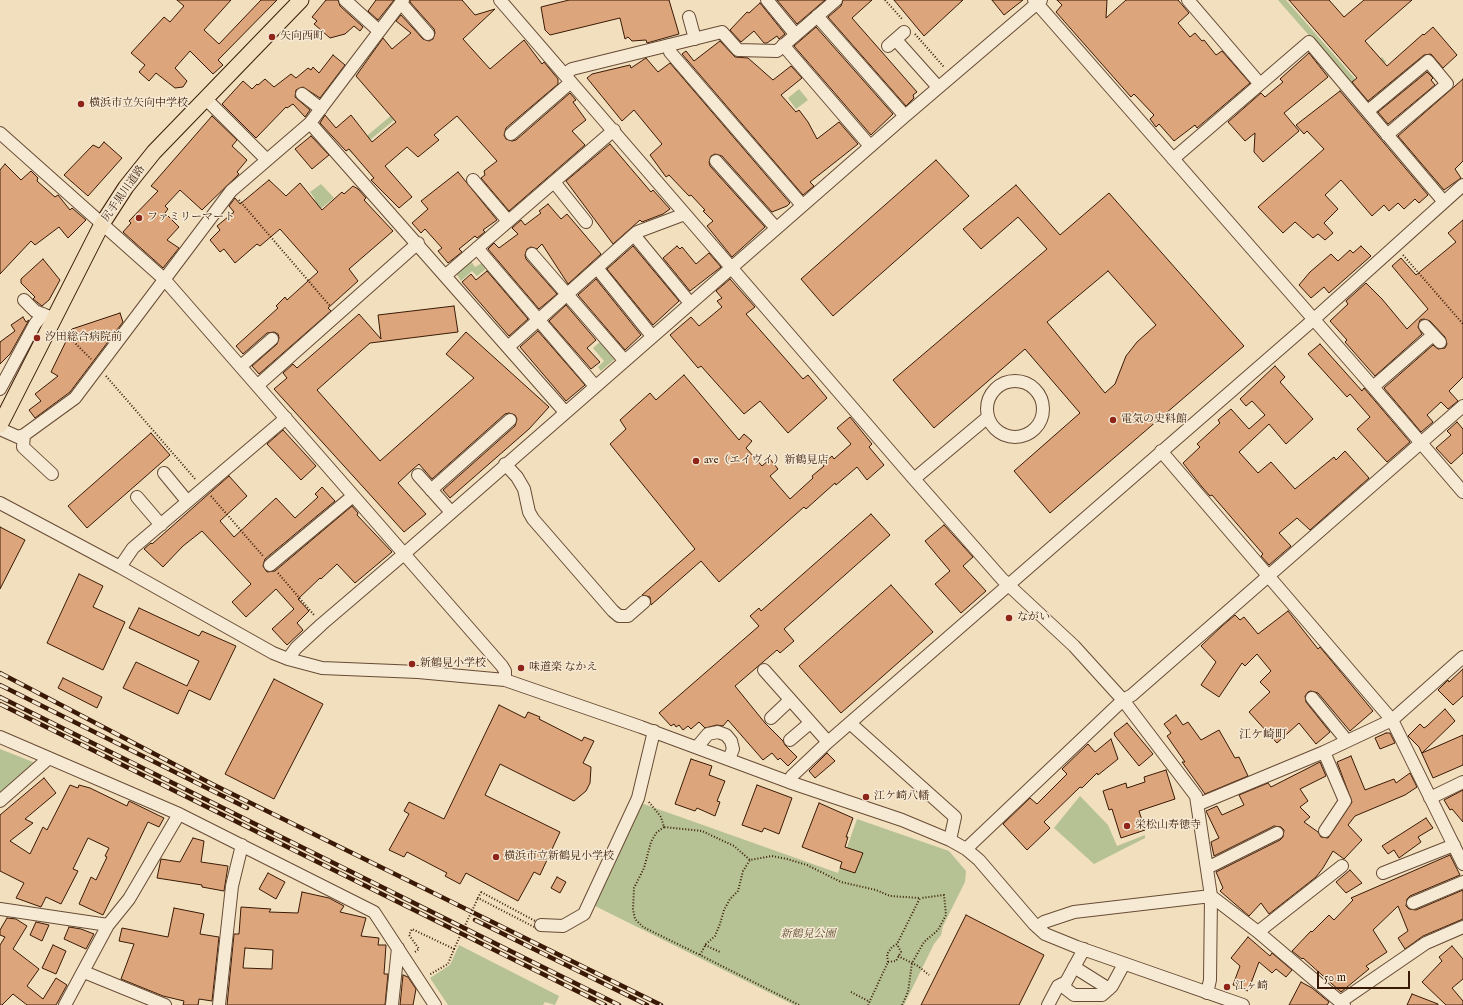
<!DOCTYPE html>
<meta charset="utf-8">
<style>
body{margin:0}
#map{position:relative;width:1463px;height:1005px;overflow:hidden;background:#f1dfbe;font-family:"IM FELL English",serif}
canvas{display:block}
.scale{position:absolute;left:1317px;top:971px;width:93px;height:18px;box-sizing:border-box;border:2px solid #3a1a06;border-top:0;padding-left:5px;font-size:12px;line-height:14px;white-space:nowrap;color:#3a1a06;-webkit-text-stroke:3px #f6ead5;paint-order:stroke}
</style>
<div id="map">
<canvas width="1463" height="1005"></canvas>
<div class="scale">50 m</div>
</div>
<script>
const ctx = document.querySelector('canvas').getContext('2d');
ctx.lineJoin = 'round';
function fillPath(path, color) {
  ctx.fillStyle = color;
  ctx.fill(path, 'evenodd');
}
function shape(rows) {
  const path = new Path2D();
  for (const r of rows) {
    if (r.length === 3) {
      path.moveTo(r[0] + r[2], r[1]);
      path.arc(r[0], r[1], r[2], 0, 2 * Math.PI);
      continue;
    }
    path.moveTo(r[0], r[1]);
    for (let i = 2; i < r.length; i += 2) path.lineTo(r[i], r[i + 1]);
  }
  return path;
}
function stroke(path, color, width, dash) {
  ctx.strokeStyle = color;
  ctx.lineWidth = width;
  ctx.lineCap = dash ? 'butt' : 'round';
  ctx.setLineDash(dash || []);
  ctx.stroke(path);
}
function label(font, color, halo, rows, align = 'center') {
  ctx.font = font + ' "IM FELL English","Noto Serif JP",serif';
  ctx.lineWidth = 3;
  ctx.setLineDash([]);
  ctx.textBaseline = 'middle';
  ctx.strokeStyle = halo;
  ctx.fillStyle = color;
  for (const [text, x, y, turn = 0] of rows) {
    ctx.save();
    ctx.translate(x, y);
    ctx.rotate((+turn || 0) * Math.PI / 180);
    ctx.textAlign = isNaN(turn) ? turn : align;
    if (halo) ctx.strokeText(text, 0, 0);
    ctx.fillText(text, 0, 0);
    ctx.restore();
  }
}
fillPath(shape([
 [1278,0,1286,0,1356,80,1382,57,1386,62,1355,88],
 [425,87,428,92,353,154,349,151],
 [799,89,808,100,796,109,788,98],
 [321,184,334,198,313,215,305,206,315,199,310,192],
 [471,261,475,267,482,263,487,268,477,276,472,271,461,281,456,273],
 [600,342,616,358,601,371,598,367,604,361,593,348],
 [0,749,33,762,34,766,0,796],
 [1080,796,1108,825,1117,846,1145,835,1145,838,1094,864,1054,828],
 [641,803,838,873,857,819,949,851,966,871,965,882,943,926,941,935,934,944,904,1005,794,1005,593,905],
 [459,945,559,996,555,1005,545,1002,543,1005,448,1005,430,978,450,965]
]), '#b6c294');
const building = shape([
 [177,0,231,0,204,30,219,44,261,0,277,0,218,60,223,65,213,74,190,51,175,68,187,81,183,87,175,88,156,73,149,81,139,72,145,65,131,53,164,17,170,22,184,6,177,0],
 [326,0,338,0,340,6,363,27,360,31,354,26,345,34,330,38,314,24,317,21,312,17,326,0],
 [376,0,394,0,378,20,368,11,376,0],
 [410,0,462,0,475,15,495,9,463,39,490,69,524,40,542,64,544,62,558,79,558,84,506,128,504,135,506,139,512,141,516,140,570,93,576,100,573,102,586,120,572,131,585,145,509,211,481,178,485,175,484,171,497,161,457,116,434,135,439,140,418,157,407,147,385,166,412,197,399,208,371,180,374,178,349,149,346,151,320,123,325,115,336,128,351,115,372,142,396,122,356,76,383,38,392,49,411,33,396,21,401,15,423,39,429,41,433,39,435,33,434,29,410,2,410,0],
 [569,0,669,0,679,34,647,43,646,40,632,41,628,37,625,39,620,18,550,35,545,30,541,7,569,0],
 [777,0,825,0,797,24,777,0],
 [843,0,872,0,852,18,917,92,913,95,914,98,906,106,828,17,841,6,843,0],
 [894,0,963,0,924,36,894,0],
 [992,0,1023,0,1004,15,992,0],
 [1057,0,1107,0,1106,18,1126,0,1178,0,1189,13,1178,23,1190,37,1195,33,1202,41,1204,40,1216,55,1222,51,1250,83,1197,128,1195,125,1174,141,1159,124,1156,127,1150,119,1154,115,1134,94,1131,97,1056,12,1062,5,1057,0],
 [1289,0,1329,0,1344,17,1364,0,1412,0,1365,41,1387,66,1423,34,1424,35,1433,27,1457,55,1443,68,1431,54,1424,55,1368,101,1352,82,1357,78,1289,0],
 [760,3,785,34,779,39,777,36,767,43,764,43,754,31,741,42,730,30,747,12,749,13,760,3],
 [816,27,893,114,871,135,794,46,816,27],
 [720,41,735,57,748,58,773,80,791,66,802,78,781,95,796,112,799,110,808,122,817,139,839,122,858,144,810,182,814,186,803,195,682,54,686,51,694,61,720,41],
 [1309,53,1328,77,1284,113,1299,131,1263,162,1254,152,1255,133,1245,141,1228,122,1261,93,1265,97,1283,82,1280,79,1309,53],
 [333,55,345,65,320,98,303,87,296,90,295,97,310,110,305,117,293,104,287,108,286,107,256,138,222,104,243,81,252,89,257,84,258,85,265,79,274,87,291,74,296,78,308,68,311,70,313,67,319,73,333,55],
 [646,58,658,72,670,63,790,203,787,206,772,212,722,156,715,154,711,156,709,162,710,166,765,227,732,257,707,226,713,221,703,211,705,210,691,195,689,196,669,175,666,177,650,155,662,144,634,110,622,121,587,78,592,74,630,65,631,68,646,58],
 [1427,72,1433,78,1431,80,1435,85,1388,124,1378,112,1427,72],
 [1463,79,1463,161,1455,169,1461,178,1444,190,1398,136,1463,79],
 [1340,91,1428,195,1419,203,1415,199,1404,209,1398,203,1389,211,1384,205,1372,216,1341,180,1325,195,1338,209,1324,223,1333,233,1325,240,1318,234,1313,238,1295,222,1283,233,1258,207,1324,149,1307,131,1304,134,1296,125,1340,91],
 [212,116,237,140,232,146,247,160,237,172,239,174,202,210,180,190,165,206,168,209,165,213,179,227,167,240,179,248,163,268,123,232,131,223,129,221,158,191,151,186,212,116],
 [311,136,329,155,312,169,295,149,311,136],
 [104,142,122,158,88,196,64,175,93,145,99,148,104,142],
 [610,144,651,192,653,190,670,209,663,214,642,222,640,220,613,244,566,181,610,144],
 [936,160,969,196,833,316,801,279,936,160],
 [5,164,21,180,31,171,38,178,37,181,55,197,58,195,70,210,72,208,86,220,68,238,59,227,35,245,31,241,0,274,0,170,5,164],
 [458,172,497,220,483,230,485,232,477,238,475,236,459,249,462,252,448,263,438,251,442,248,425,229,421,233,412,223,428,209,421,201,458,172],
 [269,180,286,196,300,183,322,210,342,192,344,194,353,186,358,189,366,198,364,200,393,231,349,269,358,281,328,308,331,311,259,374,252,366,277,344,279,338,278,334,274,332,267,333,243,354,236,346,278,308,276,306,285,297,287,300,318,272,280,229,260,246,257,244,235,263,224,249,220,252,210,240,220,230,217,226,234,212,229,206,235,198,240,204,269,180],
 [1016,185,1060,235,1109,193,1244,346,1050,513,1014,471,1080,413,1025,349,934,428,893,380,1047,249,1018,217,981,249,963,229,1016,185],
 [1108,271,1156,325,1137,342,1126,356,1115,384,1105,393,1047,322,1108,271],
 [548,204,561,219,567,214,601,254,568,284,542,244,537,249,531,247,527,249,525,255,526,259,557,294,539,309,488,249,494,243,499,248,518,234,512,228,521,220,525,225,541,213,539,211,548,204],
 [1463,220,1463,377,1449,391,1458,401,1448,409,1441,402,1427,415,1433,422,1421,432,1384,388,1433,345,1438,349,1445,348,1447,344,1445,337,1430,321,1424,319,1420,320,1418,327,1422,334,1375,376,1345,342,1347,340,1330,321,1348,304,1346,301,1366,283,1382,299,1407,329,1428,309,1392,266,1401,258,1416,275,1456,242,1448,233,1463,220],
 [633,246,679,301,653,325,607,269,633,246],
 [677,246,680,249,682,247,696,264,709,253,721,267,690,291,663,258,677,246],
 [1361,246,1371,256,1329,293,1324,287,1311,298,1299,285,1310,272,1331,254,1338,261,1350,250,1353,253,1361,246],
 [43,259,60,280,49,300,42,306,33,299,35,297,21,283,21,279,43,259],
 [487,271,528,319,509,336,462,282,471,274,476,280,487,271],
 [596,279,641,335,625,350,578,295,596,279],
 [730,279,755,307,746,314,803,379,808,375,827,398,788,433,760,401,744,414,701,366,698,368,670,335,691,317,699,326,722,307,717,301,722,298,716,291,730,279],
 [566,305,596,340,587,348,600,362,591,369,549,321,566,305],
 [454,306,458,332,370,343,317,390,380,461,474,378,446,354,466,332,549,407,529,429,450,498,443,490,515,426,517,419,515,415,509,413,505,414,432,479,419,464,413,469,398,483,426,514,404,532,274,389,287,378,283,373,293,364,297,368,359,314,381,339,378,315,454,306],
 [120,313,123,322,70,392,35,418,29,410,41,401,35,394,58,376,51,372,72,329,120,313],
 [23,317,26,322,29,320,10,354,0,364,0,342,15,331,11,325,23,317],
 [538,331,585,385,566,401,520,347,538,331],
 [1320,344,1362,391,1364,388,1410,442,1387,462,1357,429,1370,417,1350,394,1347,397,1308,354,1320,344],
 [1275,366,1285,377,1280,382,1313,419,1286,444,1269,424,1239,452,1258,473,1271,462,1295,489,1334,457,1336,460,1345,451,1369,478,1310,530,1297,518,1279,533,1291,546,1269,565,1261,556,1263,554,1212,495,1210,496,1202,487,1183,463,1200,447,1197,444,1220,423,1218,420,1231,409,1249,429,1265,415,1252,401,1246,406,1240,399,1275,366],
 [684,375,739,440,744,434,752,441,746,448,762,466,770,459,778,469,770,476,790,499,813,478,812,476,824,466,823,464,832,456,834,459,851,444,837,428,850,417,872,444,869,447,884,465,867,480,857,467,836,485,835,483,806,509,804,507,719,582,701,561,651,605,650,597,642,595,695,549,610,444,626,429,620,420,650,393,656,400,684,375],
 [1457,422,1463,429,1463,453,1451,464,1436,448,1451,435,1447,431,1457,422],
 [283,430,316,466,301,480,267,444,283,430],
 [151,433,170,455,87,528,68,506,151,433],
 [229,476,247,496,220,521,234,537,276,498,295,518,318,497,315,494,322,487,335,501,265,559,263,566,267,572,275,571,352,506,358,513,357,515,392,552,355,583,337,564,321,579,320,578,298,599,309,611,297,623,303,630,287,645,272,629,294,609,276,589,246,617,232,602,251,584,202,531,183,546,163,567,144,549,151,543,152,544,229,476],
 [871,514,890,535,784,629,794,641,780,653,777,650,735,686,765,723,783,741,785,745,797,757,788,766,780,758,778,760,772,753,763,760,728,720,723,726,717,725,705,728,699,722,691,729,688,726,683,730,679,725,676,727,674,724,671,726,659,713,759,626,750,616,759,608,761,611,871,514],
 [944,525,973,557,963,566,986,591,961,613,935,584,950,571,925,541,944,525],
 [0,527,25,540,0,589,0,527],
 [79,574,103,586,93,607,125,622,103,670,47,643,79,574],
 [891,585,933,632,841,713,799,666,891,585],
 [139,608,199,636,202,631,236,646,210,700,189,690,178,714,123,688,136,662,187,686,199,661,129,628,139,608],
 [1288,611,1318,649,1320,647,1373,711,1350,731,1318,693,1311,691,1308,692,1305,696,1306,702,1330,732,1316,744,1299,723,1277,743,1249,712,1270,692,1260,682,1271,671,1257,654,1245,666,1242,663,1219,697,1201,685,1216,662,1201,646,1222,626,1235,615,1240,620,1244,617,1258,634,1288,611],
 [1463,669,1463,696,1453,705,1438,690,1448,680,1449,682,1463,669],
 [63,678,102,697,97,708,58,688,63,678],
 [274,679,323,704,274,799,225,774,274,679],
 [499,705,525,718,528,712,540,717,539,719,582,741,584,737,594,741,583,763,591,767,590,783,586,791,574,801,500,764,485,795,560,832,540,875,534,872,518,901,466,873,460,884,445,876,447,873,407,852,404,857,389,850,409,814,404,811,409,802,444,819,499,705],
 [1445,709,1455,721,1422,753,1463,735,1463,765,1433,778,1419,747,1408,736,1420,724,1424,728,1427,726,1445,709],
 [1176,715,1183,725,1188,722,1201,740,1219,730,1235,758,1239,757,1248,776,1205,794,1182,762,1185,762,1167,736,1171,733,1164,724,1176,715],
 [1127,723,1153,754,1139,766,1115,736,1114,733,1127,723],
 [1386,733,1390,733,1395,743,1380,749,1375,738,1386,733],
 [1111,739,1118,759,1098,775,1097,773,1082,788,1080,787,1044,822,1050,828,1027,850,1003,824,1030,798,1037,804,1067,774,1062,769,1088,744,1095,752,1111,739],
 [827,753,835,761,815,778,809,771,827,753],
 [1351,756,1365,790,1394,779,1396,783,1410,773,1417,787,1405,795,1355,816,1348,825,1362,840,1344,859,1333,851,1323,868,1316,877,1269,914,1261,903,1249,916,1220,891,1223,888,1216,872,1280,840,1283,837,1284,830,1281,827,1274,826,1214,856,1211,842,1219,838,1206,811,1217,806,1222,815,1244,805,1239,795,1268,783,1271,787,1320,762,1326,776,1300,789,1308,801,1300,807,1310,817,1304,822,1318,832,1321,837,1328,838,1352,802,1337,762,1351,756],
 [691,759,712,766,709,775,725,781,717,801,720,802,715,816,697,808,695,811,675,804,691,759],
 [1166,770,1175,799,1139,811,1145,830,1121,838,1112,809,1109,810,1103,791,1126,783,1127,788,1145,782,1144,777,1166,770],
 [44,778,56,793,25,819,33,823,10,841,30,854,43,827,47,830,70,785,78,788,79,785,90,788,127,806,129,801,164,818,159,827,148,822,103,915,79,904,91,877,96,880,107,857,105,856,109,848,88,838,73,869,78,871,61,904,46,897,41,907,16,898,24,883,0,871,0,815,44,778],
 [757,785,792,798,779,834,764,828,762,832,742,825,757,785],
 [1463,790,1463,822,1452,809,1450,810,1444,800,1463,790],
 [819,803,853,818,846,837,848,837,845,847,863,853,855,873,840,868,842,862,802,847,819,803],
 [1426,818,1433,828,1418,837,1421,842,1399,858,1394,850,1388,854,1382,846,1426,818],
 [193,838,204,841,201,862,228,866,224,891,202,887,202,885,157,878,161,859,180,862,193,838],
 [1450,855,1460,875,1410,896,1407,899,1406,906,1409,909,1416,910,1463,890,1463,919,1423,936,1405,949,1398,938,1408,931,1398,906,1373,930,1387,952,1366,966,1369,969,1341,992,1303,958,1302,959,1292,951,1311,931,1312,932,1329,915,1334,920,1353,900,1351,898,1450,855],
 [1350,870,1362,883,1346,893,1336,882,1350,870],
 [268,873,285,882,276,899,259,889,268,873],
 [557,877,566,882,560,893,551,888,557,877],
 [302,892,329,898,344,906,340,912,366,918,361,936,379,938,378,945,386,945,384,974,388,974,385,1005,227,1005,234,934,239,934,241,907,271,909,269,912,298,913,302,892],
 [245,948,273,950,272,969,243,968,245,948],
 [174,908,204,914,200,934,219,937,212,1001,199,999,198,1005,183,1005,184,1001,163,996,121,979,134,944,119,941,122,928,168,937,174,908],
 [966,915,1044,955,1019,1005,921,1005,966,915],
 [7,918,16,919,27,926,13,949,39,969,27,986,43,999,56,978,67,985,56,1005,27,1005,13,994,2,1005,0,1005,0,945,5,937,0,935,0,930,7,918],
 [36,922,49,925,42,941,30,935,36,922],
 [69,927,81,929,94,934,86,949,64,939,69,927],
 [1248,937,1270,956,1272,953,1292,970,1286,977,1276,969,1272,973,1259,962,1248,991,1233,985,1240,966,1231,958,1248,937],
 [53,945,66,951,56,974,42,968,53,945],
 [1452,946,1463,959,1463,979,1452,988,1463,1001,1463,1005,1446,1005,1422,982,1442,961,1439,957,1452,946],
 [403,975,408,977,416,989,413,1005,400,1005,403,975],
 [1301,982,1312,988,1329,1002,1327,1005,1289,1005,1301,982],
 [1412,994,1438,1004,1438,1005,1407,1005,1412,994]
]);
fillPath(building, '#dda57b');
stroke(building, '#3a1a06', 1);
const minor = shape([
 [345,0,379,31],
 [500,0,914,479,1002,579,1074,646,1123,700,1196,796,1211,896,1210,980,1207,993],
 [767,0,795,34],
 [1034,0,1373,387,1463,492],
 [1188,0,1260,84],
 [401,3,428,34],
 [817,16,905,116],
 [689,17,695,39],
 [896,40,938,87],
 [669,45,670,52,802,205],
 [783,45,870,146],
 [888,46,904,32],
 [565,74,572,69,722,32,738,50,777,51,836,0],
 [302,94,321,109],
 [206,99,267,160],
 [1368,111,1428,61,1447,84,1387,135],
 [310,123,565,412],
 [0,133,164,279,502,666,505,671,505,680],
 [511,134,571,82],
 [1173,159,1309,42,1444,202],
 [716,161,776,228],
 [473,180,508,221],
 [554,182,586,222],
 [634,235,690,303],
 [477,248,595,386],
 [532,254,624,360],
 [597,268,652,336],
 [446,275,614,130],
 [24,300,35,311,50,317],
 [1425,326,1440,342],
 [508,347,637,232,685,214],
 [241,366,272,339],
 [1015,409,28],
 [258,385,418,243],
 [1373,387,1433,335],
 [0,389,35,324,43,314],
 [0,429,18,437,24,435,75,398,231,191,310,123,403,0],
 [24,435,23,447,52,474],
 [1161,451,1392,720,1463,864],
 [505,464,517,477,524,489,529,512,533,519,613,611,619,616,628,616,644,602],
 [164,473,187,501],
 [418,475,451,512],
 [914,479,988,417],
 [431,490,510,420],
 [137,497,161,525],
 [0,503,120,567,273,653,288,659,322,668,418,672,505,680,641,727,789,782,902,820,950,840,966,849,979,860,1034,924,1045,934,1077,947,1243,1005],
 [270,565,353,496],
 [120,567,133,548,286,418],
 [288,659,296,648,322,624,404,554,905,116,1041,0],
 [764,670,828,742],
 [1312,698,1347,741],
 [771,718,790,700],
 [851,724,955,817,950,840],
 [0,737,179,814,374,912,435,1005],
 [790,740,810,723],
 [697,747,708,734,718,732,726,735,731,741,733,749,729,759],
 [1324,752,1345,801,1325,831],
 [789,782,792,776,828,742,1313,320,1463,185],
 [1430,798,1463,782],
 [0,801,49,758],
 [1199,804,1324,752,1392,720,1463,657],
 [966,849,1123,700,1132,695,1463,406],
 [1207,868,1277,833],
 [1383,873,1454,845],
 [1413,903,1463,882],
 [0,909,108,925],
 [541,925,563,926,584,914,638,798,654,731],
 [1037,927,1044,922,1074,912,1211,896,1258,932,1344,1005],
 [1258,932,1342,866],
 [1074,967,1109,989],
 [84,972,165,1005],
 [1061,985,1074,995,1102,995,1112,986,1124,964],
 [1340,1002,1426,943,1463,927],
 [65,1005,108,925,129,899,179,814],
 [219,1005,232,886,242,845],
 [392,1005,398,948],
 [1048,1005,1058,986,1066,982,1084,949]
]);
const major = shape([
 [0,425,102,224,126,187,154,152,301,0]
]);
stroke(minor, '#684b34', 14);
stroke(major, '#3a1a06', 17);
stroke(shape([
 [885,0,903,20],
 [915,34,944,67],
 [239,200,330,306],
 [1403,255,1463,324],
 [63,331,91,359],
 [106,376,196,480],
 [211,496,263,556],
 [278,573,314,615],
 [649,802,661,817,664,827,702,831,734,846,750,860],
 [664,827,656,833,651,842,644,868,634,888,633,909,635,919,643,927,700,955],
 [481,892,539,923,541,925,538,929,478,898,481,892],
 [705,945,720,952],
 [415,952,419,949,409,935,412,929,454,949,448,964,429,975],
 [898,956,918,966,929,975],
 [888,962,896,961,901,952,897,944],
 [851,992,870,1002],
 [799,1005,700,955,706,944,715,936,720,924,724,910,730,899,738,891,743,871,750,860,772,856,787,859,807,865,841,882,876,890,890,896,920,898,897,944,892,947,887,954,888,962,868,1005],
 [902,1005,908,992,912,963,924,942,938,930,946,915,944,895,921,898]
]), '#3a1a06', 2, [1, 2]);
stroke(minor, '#f6ead5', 12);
stroke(major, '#f1dfbe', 15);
const rail = shape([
 [0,673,212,784,661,1005],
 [0,685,247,808],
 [0,697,619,1005],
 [0,704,605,1005],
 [475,920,647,1005]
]);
stroke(rail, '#3a1a06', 4.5);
stroke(rail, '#f6ead5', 3, [9]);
stroke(shape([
 [454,949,478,898]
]), '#3a1a06', 2, [1, 2]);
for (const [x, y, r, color] of [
 [272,37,4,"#8f2418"],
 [81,104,4,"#8f2418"],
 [139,218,4,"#8f2418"],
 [37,338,4,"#8f2418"],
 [1113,420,4,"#8f2418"],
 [696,461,4,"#8f2418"],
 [1009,618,4,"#8f2418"],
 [412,664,4,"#8f2418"],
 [521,668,4,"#8f2418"],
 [866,797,4,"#8f2418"],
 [1127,826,4,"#8f2418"],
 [496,857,4,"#8f2418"],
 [1227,987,4,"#8f2418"]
]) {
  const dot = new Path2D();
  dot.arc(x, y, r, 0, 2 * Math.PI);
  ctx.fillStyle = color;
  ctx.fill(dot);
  stroke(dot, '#f6ead5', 1.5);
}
label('11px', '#3a1a06', '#f6ead5', [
 ["矢向西町",280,37],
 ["横浜市立矢向中学校",89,104],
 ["ファミリーマート",147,218],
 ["汐田総合病院前",45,338],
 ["電気の史料館",1121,420],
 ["ave（エイヴイ）新鶴見店",704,461],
 ["ながい",1017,618],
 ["新鶴見小学校",420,664],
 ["味道楽 なかえ",529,668],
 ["江ケ崎八幡",874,797],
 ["栄松山寿徳寺",1135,826],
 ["横浜市立新鶴見小学校",504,857],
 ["江ヶ崎",1235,987]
], 'left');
label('11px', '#3a1a06', '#f6ead5', [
 ["尻手黒川道路",124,194,-55]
]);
label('italic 11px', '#5f4c31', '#f6ead5', [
 ["新鶴見公園",808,935]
]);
label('12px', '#3a1a06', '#f6ead5', [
 ["江ケ崎町",1263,736]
]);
</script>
